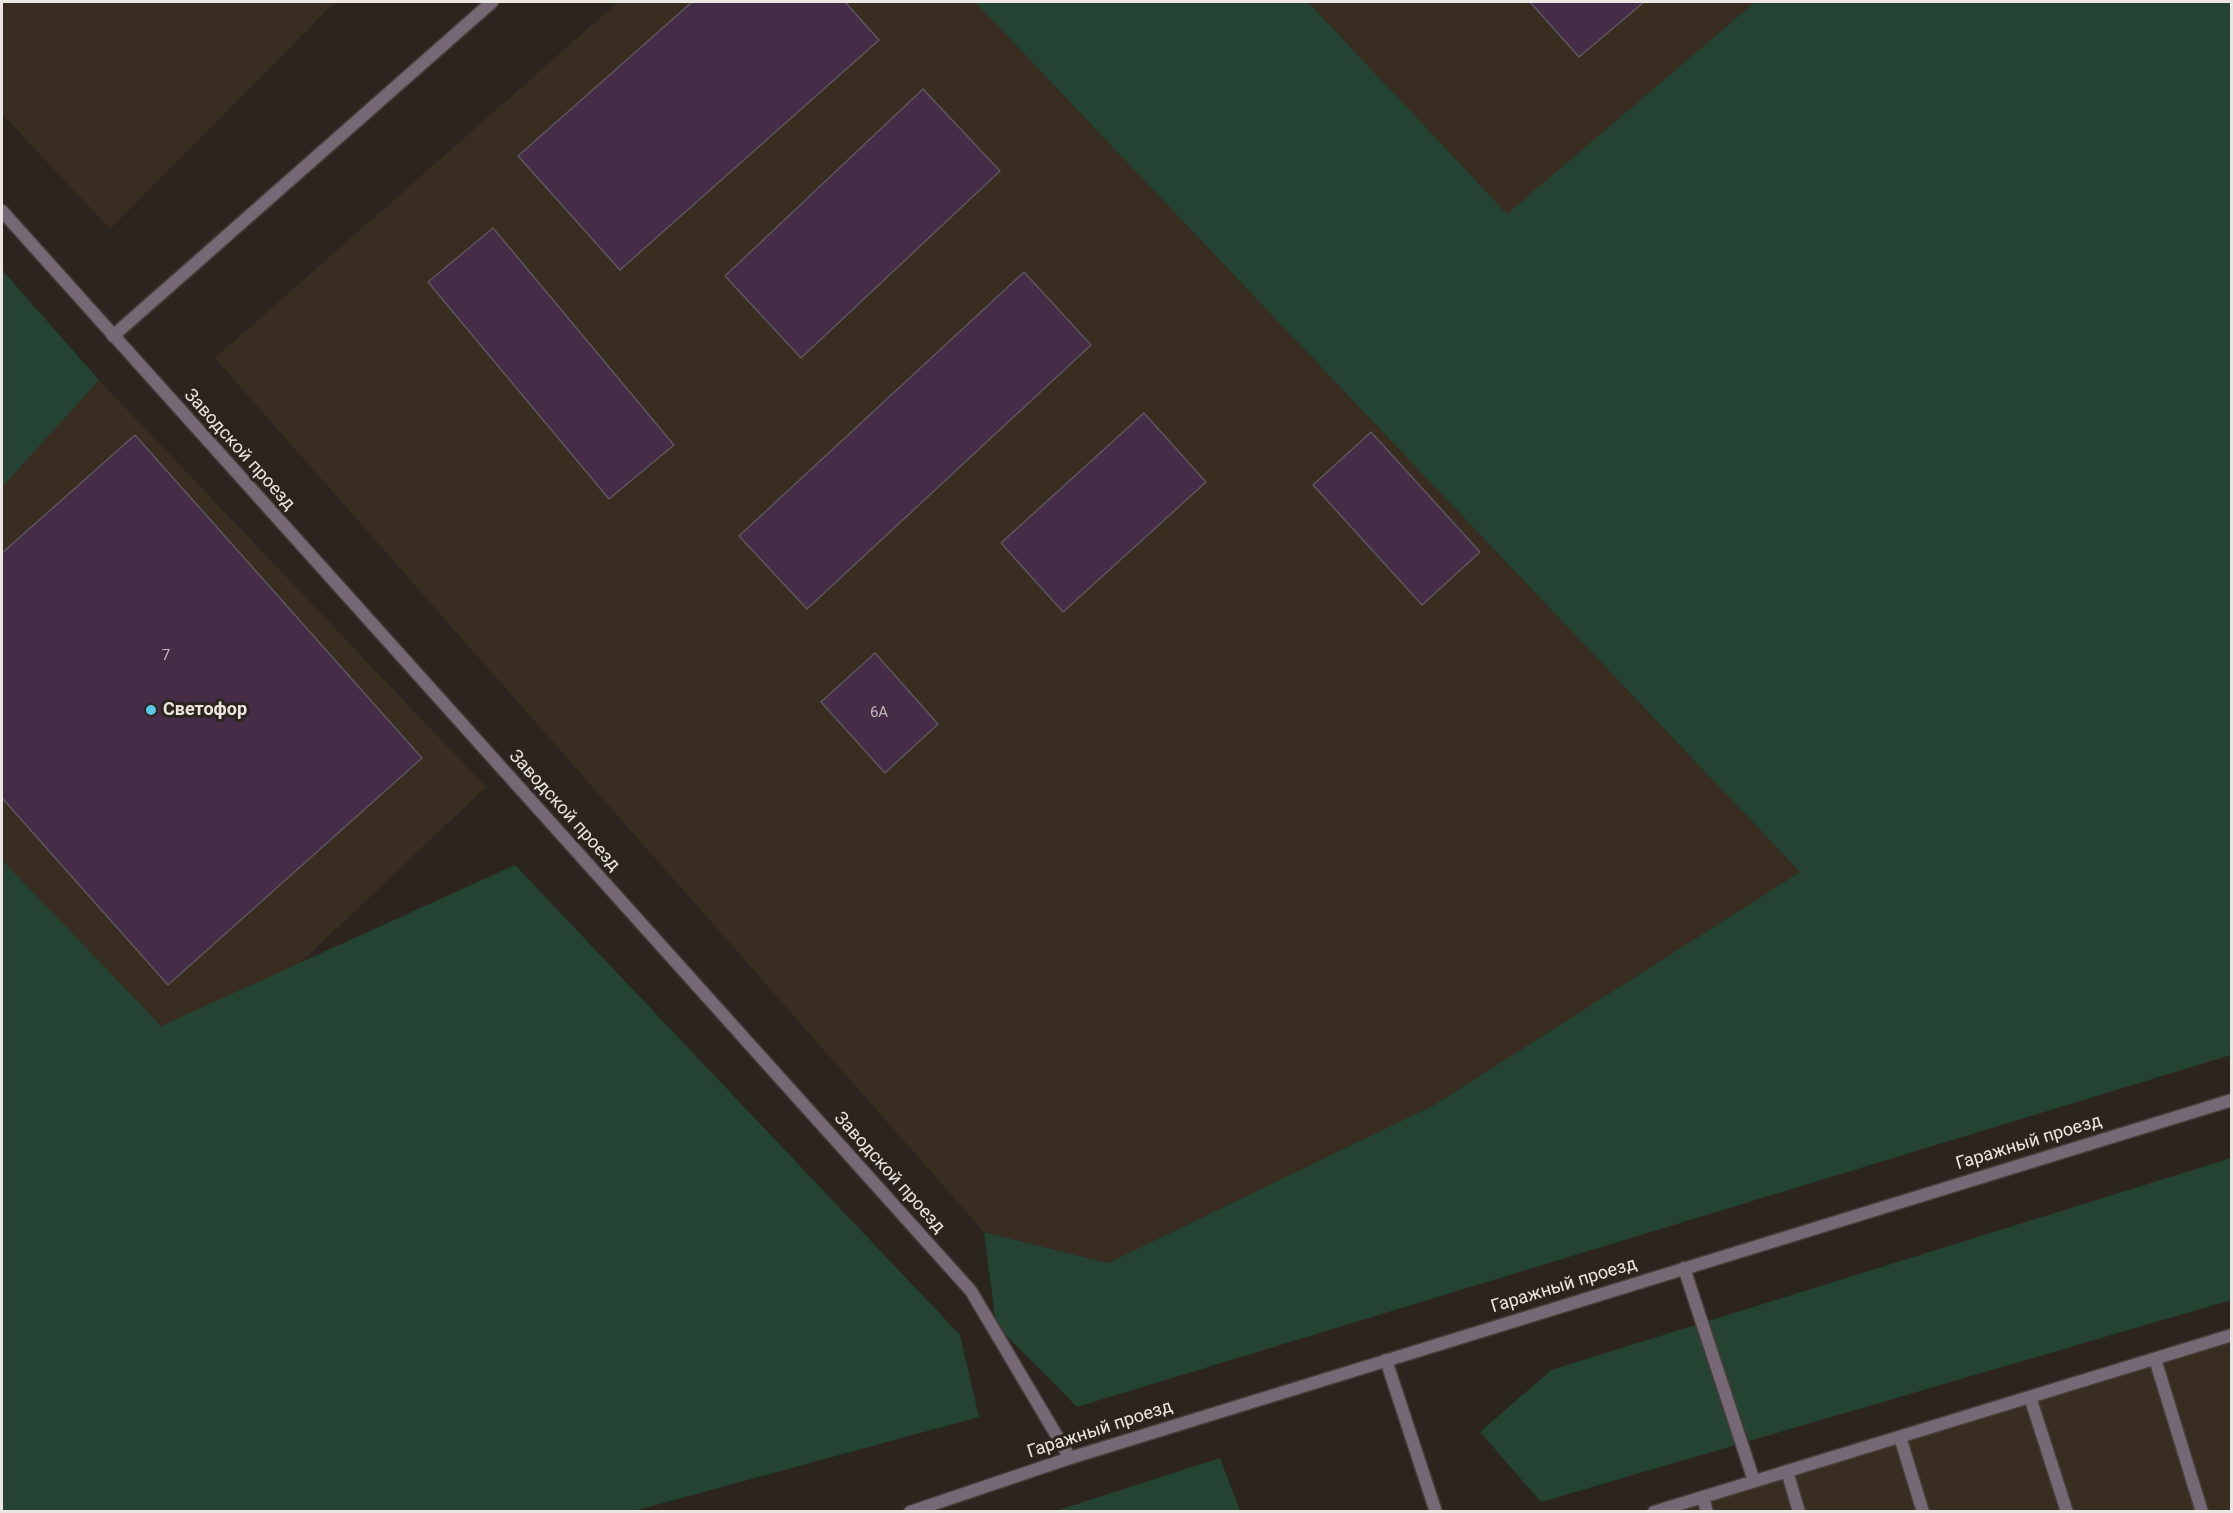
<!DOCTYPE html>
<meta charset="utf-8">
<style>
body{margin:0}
#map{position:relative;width:2233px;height:1513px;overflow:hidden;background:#2c241e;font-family:Roboto,sans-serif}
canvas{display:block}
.frame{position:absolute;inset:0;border:3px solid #ebe6e1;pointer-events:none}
</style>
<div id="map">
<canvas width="2233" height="1513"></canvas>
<div class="frame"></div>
</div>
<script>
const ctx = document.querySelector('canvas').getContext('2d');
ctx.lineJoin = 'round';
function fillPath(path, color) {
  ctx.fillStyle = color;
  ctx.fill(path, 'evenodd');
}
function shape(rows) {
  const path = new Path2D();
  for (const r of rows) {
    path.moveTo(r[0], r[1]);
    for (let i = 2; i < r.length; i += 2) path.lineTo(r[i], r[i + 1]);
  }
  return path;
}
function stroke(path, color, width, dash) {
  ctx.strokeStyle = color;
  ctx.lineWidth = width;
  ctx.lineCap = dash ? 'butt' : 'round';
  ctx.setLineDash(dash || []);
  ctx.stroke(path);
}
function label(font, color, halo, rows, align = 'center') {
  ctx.font = font + ' Roboto,sans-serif';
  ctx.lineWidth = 6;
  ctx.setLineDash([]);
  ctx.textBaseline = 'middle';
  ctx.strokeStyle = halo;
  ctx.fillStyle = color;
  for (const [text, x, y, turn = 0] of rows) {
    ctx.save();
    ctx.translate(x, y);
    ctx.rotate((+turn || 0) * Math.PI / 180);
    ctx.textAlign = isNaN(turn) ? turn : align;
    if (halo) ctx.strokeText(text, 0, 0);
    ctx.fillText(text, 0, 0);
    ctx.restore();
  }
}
fillPath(shape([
 [2,2,335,2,110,229,2,114],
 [618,2,975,2,1800,872,1434,1105,1108,1263,984,1232,215,358],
 [1308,2,1755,2,1507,215],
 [99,380,486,787,165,1091,2,918,2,473],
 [2231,1335,2231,1511,1654,1512]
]), '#392d21');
fillPath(shape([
 [975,2,1308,2,1507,214,1755,2,2231,2,2231,1055,1077,1407,996,1325,984,1232,1108,1263,1434,1105,1800,872],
 [2,270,99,380,2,487],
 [2,860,161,1026,515,865,960,1335,979,1417,634,1511,2,1511],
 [2231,1158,2231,1300,1541,1502,1480,1432,1551,1370],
 [1220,1458,1240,1511,1055,1511]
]), '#244332');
const building = shape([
 [692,2,845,2,879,40,620,270,518,156,692,2],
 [1530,2,1644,2,1579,57,1530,2],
 [923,89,1000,171,801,358,725,276,923,89],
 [493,228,674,445,609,499,428,282,493,228],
 [1024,272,1091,345,807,609,739,536,1024,272],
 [1144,413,1206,482,1063,612,1001,543,1144,413],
 [1371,432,1480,552,1422,605,1313,485,1371,432],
 [135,435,422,758,168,985,2,798,2,553,135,435],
 [875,653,938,724,885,773,821,702,875,653]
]);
fillPath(building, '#452c47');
stroke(building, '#5e565e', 1.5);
const service = shape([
 [113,336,492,2],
 [2155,1359,2202,1512],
 [1386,1360,1436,1512],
 [2030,1397,2067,1512],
 [1900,1437,1923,1512],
 [1787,1471,1799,1512],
 [1703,1497,1707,1512],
 [1654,1512,2232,1335]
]);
const minor = shape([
 [2,211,971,1291,1070,1458],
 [1684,1268,1754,1481]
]);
const tertiary = shape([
 [910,1512,1070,1458,2232,1100]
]);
stroke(service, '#473f39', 15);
stroke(minor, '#473f39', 15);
stroke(tertiary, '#473f39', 15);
stroke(service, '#766874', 12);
stroke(minor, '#766874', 12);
stroke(tertiary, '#766874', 12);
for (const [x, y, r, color] of [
 [151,710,6,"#5ac8e6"]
]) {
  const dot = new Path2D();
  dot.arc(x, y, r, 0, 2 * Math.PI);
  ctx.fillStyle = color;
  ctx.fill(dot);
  stroke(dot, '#2c241e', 2);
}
label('15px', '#c2b8ba', null, [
 ["7",166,656],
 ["6А",879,713]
]);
label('18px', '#ebe6e1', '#2c241e', [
 ["Заводской проезд",239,450,48],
 ["Заводской проезд",564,811,48],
 ["Гаражный проезд",2029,1143,-17],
 ["Заводской проезд",889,1173,48],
 ["Гаражный проезд",1564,1286,-17],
 ["Гаражный проезд",1100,1430,-18]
]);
label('bold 18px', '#ebe6e1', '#2c241e', [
 ["Светофор",163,710]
], 'left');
</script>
